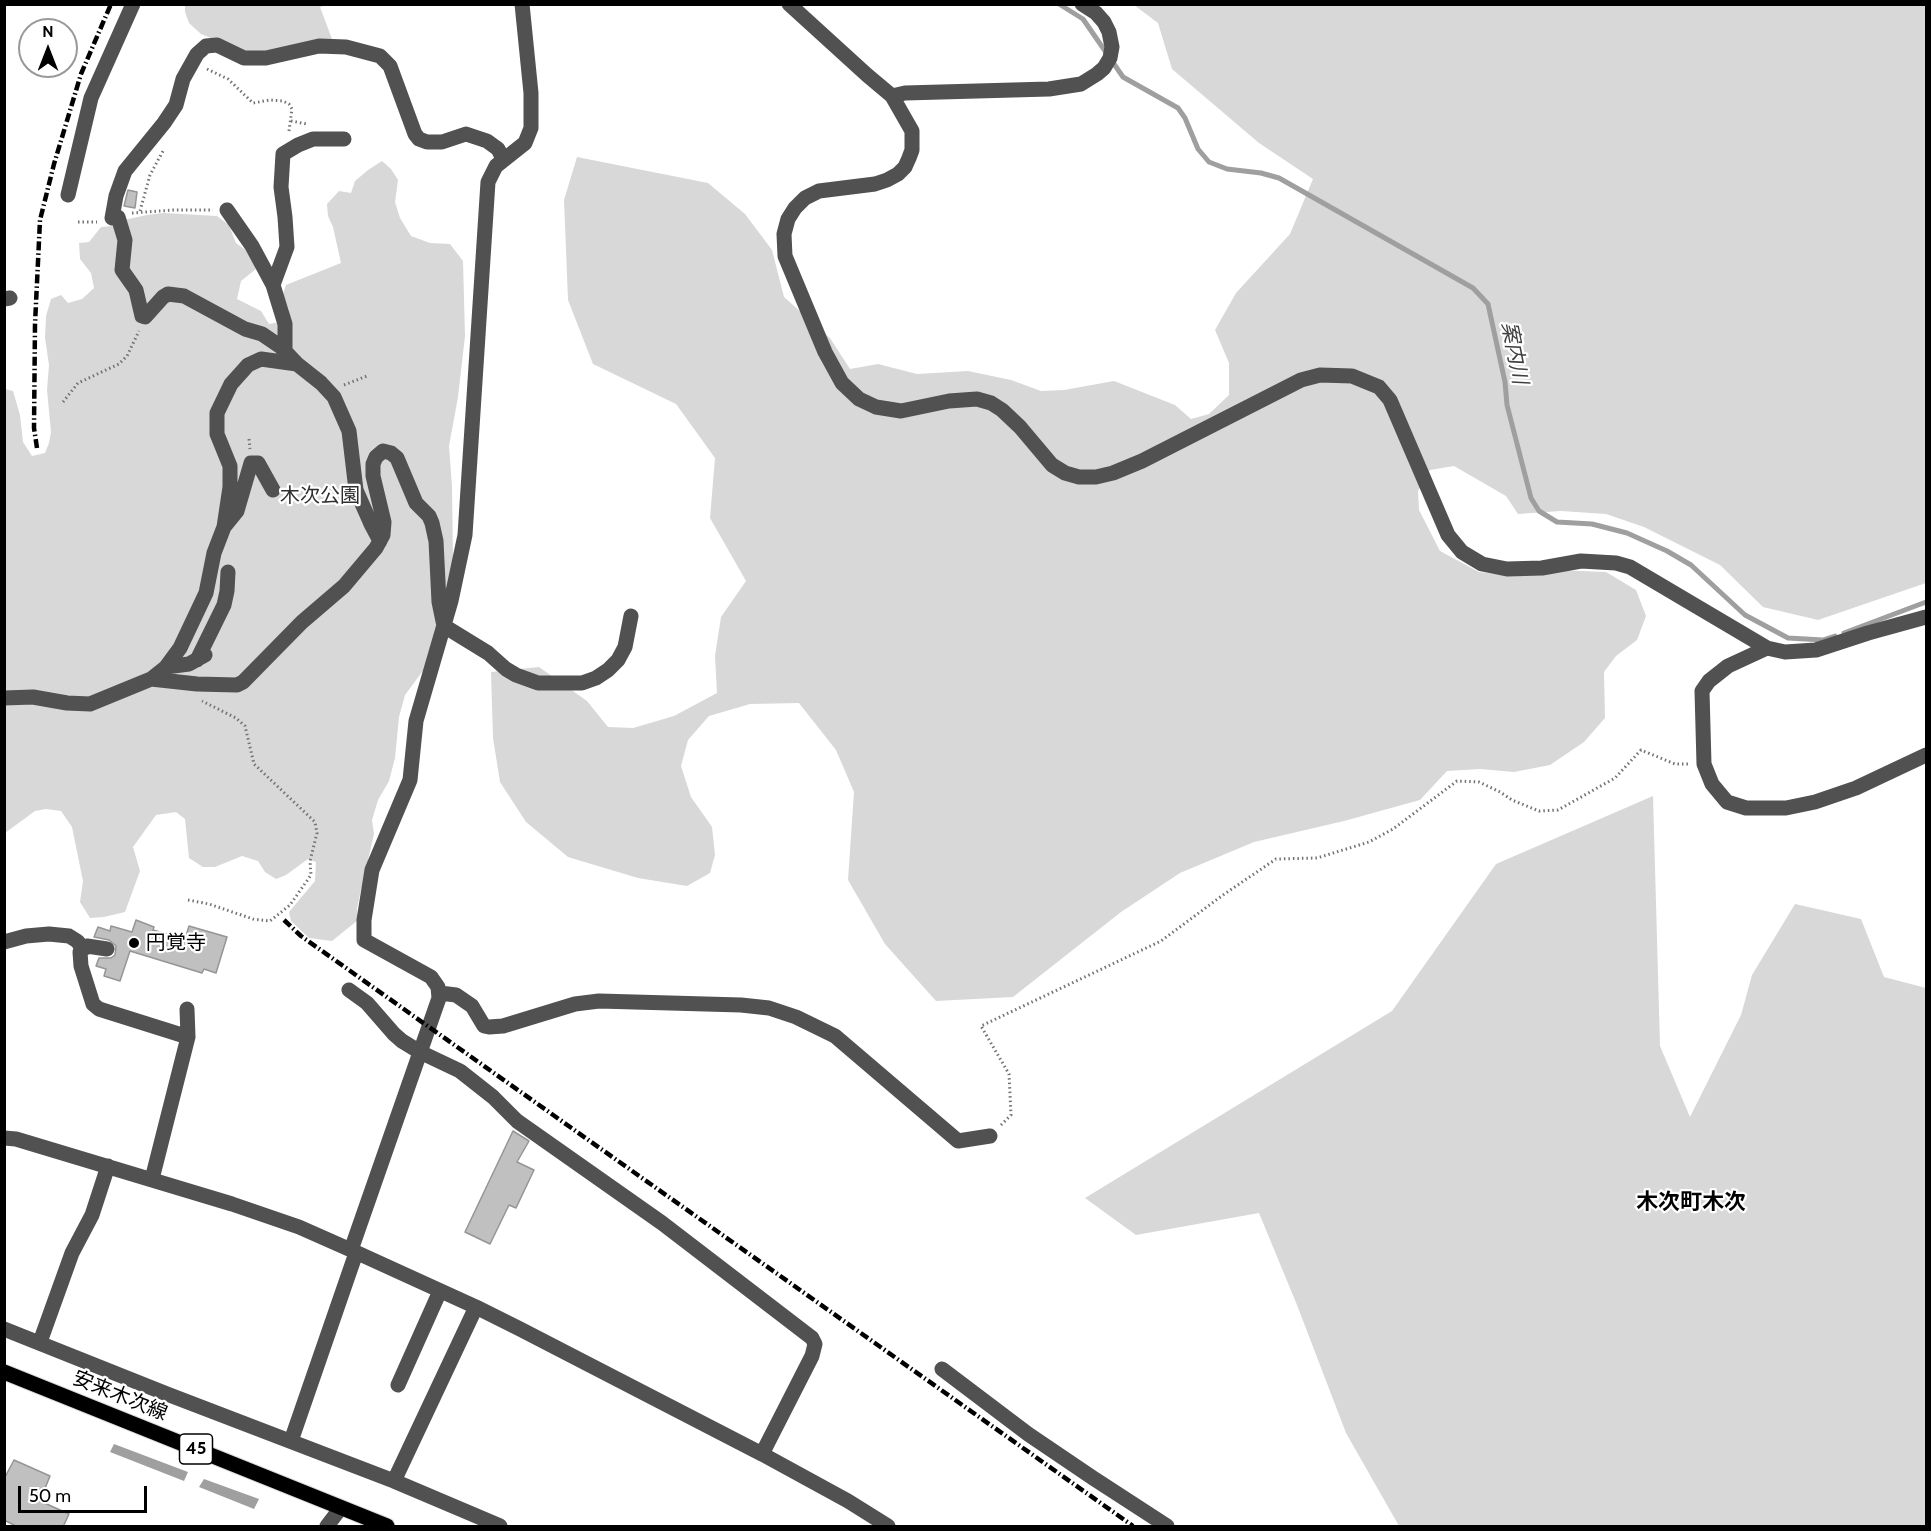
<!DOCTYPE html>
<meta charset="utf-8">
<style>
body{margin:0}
#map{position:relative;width:1931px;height:1531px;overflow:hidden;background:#fff;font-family:Cabin,sans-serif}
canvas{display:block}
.frame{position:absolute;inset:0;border:6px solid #000;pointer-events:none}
.north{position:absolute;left:18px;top:18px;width:60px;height:60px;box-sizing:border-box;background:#fff;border:2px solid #999;border-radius:50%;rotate:0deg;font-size:16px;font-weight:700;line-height:24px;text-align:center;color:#000}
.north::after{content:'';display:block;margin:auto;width:21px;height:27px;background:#000;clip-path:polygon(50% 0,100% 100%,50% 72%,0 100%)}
.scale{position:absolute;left:18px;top:1486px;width:129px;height:27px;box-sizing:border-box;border:3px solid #000;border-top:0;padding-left:8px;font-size:18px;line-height:21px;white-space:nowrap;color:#000;-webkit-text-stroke:4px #fff;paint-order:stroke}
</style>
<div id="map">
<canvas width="1931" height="1531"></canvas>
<div class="frame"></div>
<div class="north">N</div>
<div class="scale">50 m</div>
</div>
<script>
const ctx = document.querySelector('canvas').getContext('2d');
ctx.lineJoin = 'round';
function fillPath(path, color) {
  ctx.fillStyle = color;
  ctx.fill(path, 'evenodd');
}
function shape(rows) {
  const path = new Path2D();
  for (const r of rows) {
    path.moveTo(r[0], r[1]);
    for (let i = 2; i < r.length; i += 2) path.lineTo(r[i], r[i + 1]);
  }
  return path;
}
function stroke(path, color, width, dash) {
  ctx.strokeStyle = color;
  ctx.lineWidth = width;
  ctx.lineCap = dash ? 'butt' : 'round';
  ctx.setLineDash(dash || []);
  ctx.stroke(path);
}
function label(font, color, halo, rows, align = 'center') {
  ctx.font = font + ' Cabin,"Noto Sans JP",sans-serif';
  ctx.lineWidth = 4.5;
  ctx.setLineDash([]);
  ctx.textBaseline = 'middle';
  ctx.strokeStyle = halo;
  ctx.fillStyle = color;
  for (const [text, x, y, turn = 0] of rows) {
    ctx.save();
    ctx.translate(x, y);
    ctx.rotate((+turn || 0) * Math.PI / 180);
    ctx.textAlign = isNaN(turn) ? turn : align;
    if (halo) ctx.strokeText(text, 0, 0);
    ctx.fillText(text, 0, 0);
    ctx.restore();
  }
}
fillPath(shape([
 [185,4,326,5,320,7,332,39,268,53,246,53,201,34,189,23,185,12],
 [1134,5,1926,5,1926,583,1818,620,1763,607,1720,565,1644,527,1606,514,1561,511,1518,514,1506,496,1454,466,1430,470,1418,491,1419,510,1440,551,1479,572,1510,576,1554,570,1606,572,1636,590,1646,616,1637,640,1616,656,1604,672,1605,718,1584,742,1550,765,1514,772,1480,769,1447,771,1420,800,1344,821,1254,842,1180,873,1121,912,1013,997,936,1001,885,944,848,880,854,792,836,750,799,703,750,704,709,716,688,740,681,766,691,797,712,827,715,855,710,873,687,886,638,878,568,857,526,822,500,782,493,738,491,672,539,667,587,701,608,727,633,728,674,716,717,693,715,656,721,617,746,581,710,518,715,458,676,404,593,364,568,300,564,200,577,157,708,183,745,214,772,250,784,297,830,338,850,369,878,364,917,374,968,371,1011,380,1041,391,1064,390,1114,381,1175,405,1191,419,1209,414,1229,395,1229,363,1215,330,1236,293,1290,234,1313,179,1259,143,1172,69,1158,23],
 [382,161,391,169,398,180,395,202,400,218,411,236,430,243,450,244,463,261,465,336,458,397,449,446,452,486,453,561,448,592,425,668,405,695,399,717,395,758,389,781,378,800,372,820,374,834,368,860,369,871,361,889,357,909,358,920,332,941,309,938,291,921,289,912,315,881,316,862,308,859,286,875,276,879,265,872,258,861,242,856,215,867,203,867,189,858,185,819,176,812,156,815,133,847,140,871,125,912,104,917,90,918,80,902,83,881,72,827,61,811,46,809,35,811,5,833,5,389,13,391,20,415,23,442,32,456,45,453,49,443,51,432,47,390,49,365,45,338,46,316,51,299,61,295,68,303,82,299,94,288,91,273,80,259,79,243,89,242,101,227,113,226,124,220,147,215,164,213,217,216,229,225,236,243,251,254,256,269,241,281,237,299,261,311,269,324,280,322,289,311,283,294,286,285,341,263,333,227,328,216,327,204,339,191,351,193,355,181,368,170],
 [1653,796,1660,1046,1690,1117,1741,1015,1752,975,1795,904,1861,919,1884,977,1926,988,1926,1526,1399,1526,1346,1433,1297,1305,1259,1213,1136,1235,1085,1198,1392,1011,1496,864]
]), '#d8d8d8');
fillPath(shape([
 [114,1444,188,1472,184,1481,110,1452],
 [204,1479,259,1499,254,1509,199,1487]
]), '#9f9f9f');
stroke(shape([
 [1059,4,1083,19,1123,77,1178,108,1185,118,1198,149,1209,162,1227,169,1261,173,1279,178,1473,288,1488,304,1505,382,1507,405,1531,498,1539,511,1557,522,1592,524,1627,533,1667,551,1691,565,1745,615,1788,638,1823,640,1835,636],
 [1844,633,1926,602]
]), '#9f9f9f', 5);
const building = shape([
 [128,190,137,192,135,208,124,206,128,190],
 [136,920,154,927,153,930,185,939,189,926,227,937,216,973,204,969,202,973,130,951,120,981,104,976,106,969,96,966,99,958,111,958,115,955,116,946,109,940,94,937,98,927,110,931,111,926,132,932,136,920],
 [513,1131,529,1141,517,1162,534,1170,516,1208,509,1205,490,1244,465,1232,513,1131],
 [14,1460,50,1476,40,1501,69,1514,63,1527,18,1527,4,1520,4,1479,14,1460]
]);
fillPath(building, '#c0c0c0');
stroke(building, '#959595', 1.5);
const major = shape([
 [4,1372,387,1526]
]);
stroke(major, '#dbdbdb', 17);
stroke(shape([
 [207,69,228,79,253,103,270,100,283,101,289,104,292,109,289,131],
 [291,121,307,124],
 [140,211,150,175,163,151],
 [132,213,174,210,213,210],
 [78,222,97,222],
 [344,385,367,376],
 [63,402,78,383,119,364,127,356,139,331],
 [249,439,250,449],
 [188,900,209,904,253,919,270,921,290,905,311,875,310,861,317,833,315,822,254,764,245,726,236,718,202,701],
 [1001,1125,1011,1115,1009,1074,981,1026,1161,941,1223,895,1276,859,1317,858,1369,842,1393,829,1457,781,1479,782,1500,792,1512,800,1539,811,1558,810,1615,778,1641,750,1675,764,1690,764]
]), '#737373', 3, [1.5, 3]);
stroke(shape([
 [789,4,867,75,892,96,912,131,912,150,909,158,905,167,898,174,887,180,875,184,819,191,805,198,795,208,788,219,784,234,785,256,825,352,842,383,859,399,876,407,901,411,949,401,977,399,991,403,1002,410,1020,427,1052,465,1065,473,1079,477,1096,477,1113,473,1142,461,1301,380,1320,375,1352,376,1379,387,1390,400,1448,535,1462,552,1482,564,1507,569,1542,568,1581,561,1616,563,1630,567,1767,648,1785,652,1816,650,1868,633,1926,617],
 [892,96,905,93,1049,89,1081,84,1097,74,1104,68,1110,58,1112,47,1109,32,1104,22,1096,13,1082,4],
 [68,195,91,98,133,4],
 [227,210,252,246,273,285,285,324,285,350],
 [118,217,125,240,122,270,136,290,142,316,145,317,163,297,168,294,184,296,245,329,262,334,281,347,297,364],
 [112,218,116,196,125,171,164,123,176,105,183,79,197,54,206,46,217,45,244,58,266,58,319,46,346,47,380,56,390,66,415,134,419,139,427,142,442,142,466,134,487,141,498,149,503,159],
 [273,285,287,247,285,217,281,187,283,154,298,145,313,139,344,139],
 [4,299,10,298],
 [224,527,237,511,251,463,258,463,273,490],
 [1767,648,1728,666,1709,681,1702,691,1704,764,1712,784,1727,802,1746,808,1786,808,1815,802,1856,788,1926,755],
 [197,660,224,605,227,591,228,572],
 [166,667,189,664,205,655],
 [151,679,166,667,180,648,206,593,214,553,224,527,230,487,230,466,217,434,217,413,231,384,248,365,261,359,297,364,321,383,334,397,349,431,356,490,371,524,380,541],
 [4,698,33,697,67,703,90,704,151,679,197,684,237,685,243,682,302,622,344,586,376,548,383,535,384,522,373,476,373,464,376,457,383,451,391,453,397,458,416,503,429,516,432,523,436,541,439,602,444,626,488,653,506,669,516,675,538,683,582,683,596,678,608,670,618,660,625,647,631,616],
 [4,942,26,936,49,934,69,936,77,941,83,948],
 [107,949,87,946,80,952,81,966,93,1004,99,1009,188,1037],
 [349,990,367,1003,394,1034,402,1041,420,1052,460,1071,493,1097,517,1121,662,1223,812,1338,815,1344,812,1356,762,1454],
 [440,993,456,995,472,1006,484,1026,489,1027,503,1026,575,1004,599,1001,741,1005,769,1008,796,1017,835,1036,958,1141,990,1136],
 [4,1138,16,1139,232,1204,299,1227,351,1250,476,1307,520,1329,762,1454,848,1501,888,1526],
 [152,1179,188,1037,187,1009],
 [351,1250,439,998,438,987,431,977,364,940,364,920,372,870,410,780,416,721,451,601,465,535,488,182,496,166,525,143,531,128,531,93,522,4],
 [4,1329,167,1394,394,1481,500,1526],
 [40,1342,72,1253,92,1215,108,1166],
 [942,1369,1028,1434,1093,1478,1167,1526],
 [398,1385,440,1291],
 [291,1441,356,1253],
 [394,1481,476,1307],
 [327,1526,340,1509]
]), '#515151', 15);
stroke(major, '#000', 15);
stroke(shape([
 [37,448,34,428,35,324,40,220,54,164,81,74,111,4],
 [284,920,301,936,429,1027,1133,1526]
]), '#000', 4.5, [9, 3, 1.5, 3]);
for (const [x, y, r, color] of [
 [134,943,6,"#000"]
]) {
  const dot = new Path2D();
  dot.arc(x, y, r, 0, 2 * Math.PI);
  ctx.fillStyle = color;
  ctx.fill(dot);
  stroke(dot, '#fff', 2);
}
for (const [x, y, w] of [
 [196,1449,33]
]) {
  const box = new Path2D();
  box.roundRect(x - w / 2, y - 15, w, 30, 4.5);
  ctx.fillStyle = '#fff';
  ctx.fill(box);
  stroke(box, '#000', 1.5);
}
label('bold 18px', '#000', null, [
 ["45",196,1449]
]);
label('20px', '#2f2f2f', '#fff', [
 ["木次公園",320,496]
]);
label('20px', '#000', '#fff', [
 ["円覚寺",146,943]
], 'left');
label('20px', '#000', '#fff', [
 ["安来木次線",120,1396,22]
]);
label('italic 21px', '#404040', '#fff', [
 ["案内川",1514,353,79]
]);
label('bold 22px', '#000', '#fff', [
 ["木次町木次",1691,1203]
]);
</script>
